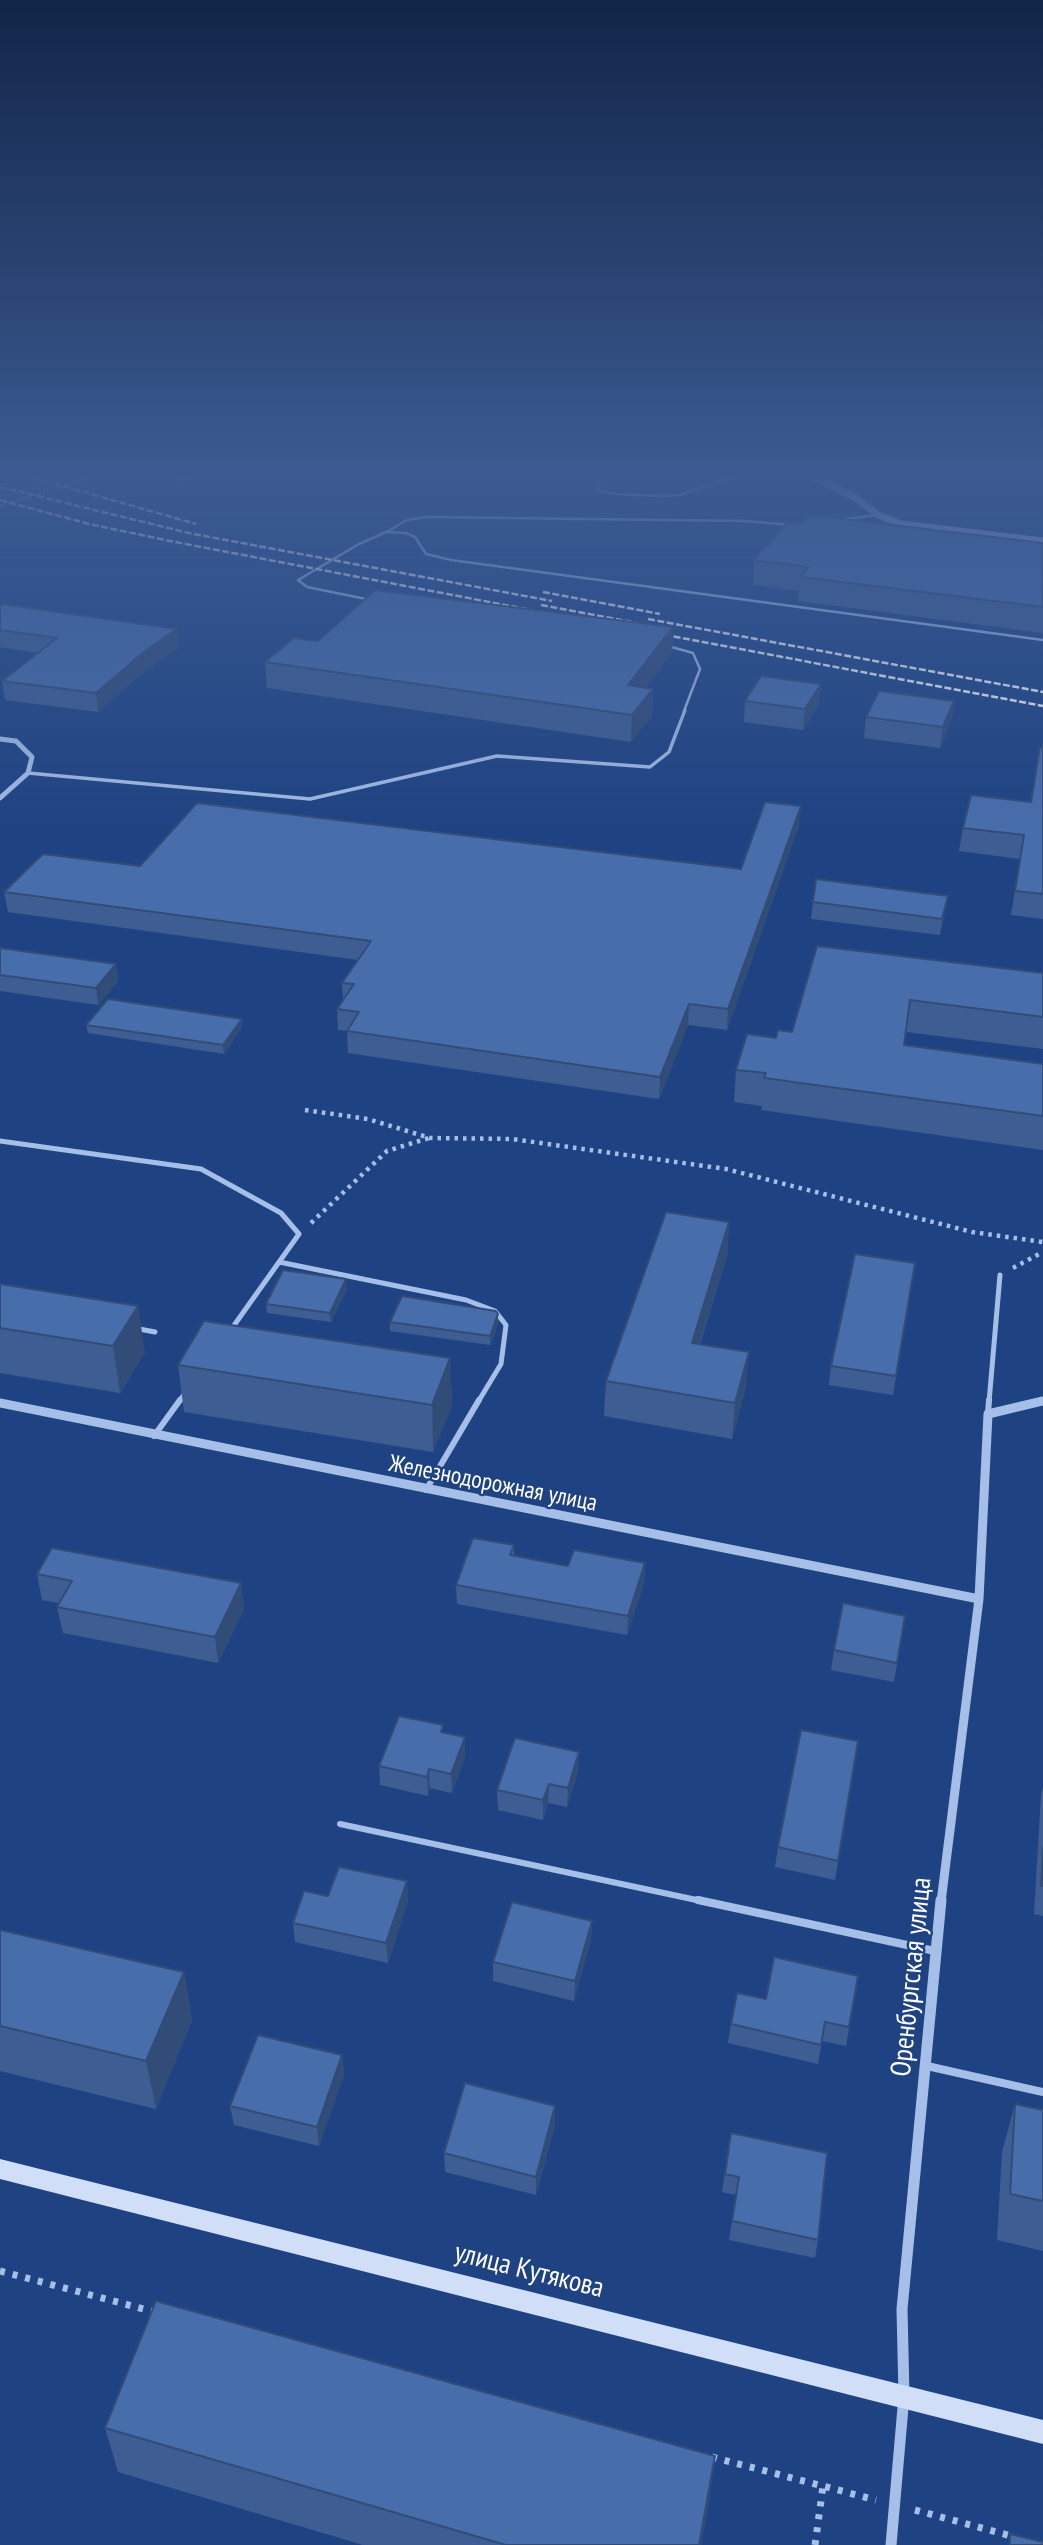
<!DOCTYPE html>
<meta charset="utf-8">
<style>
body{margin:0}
canvas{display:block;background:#1f4382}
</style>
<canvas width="1043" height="2545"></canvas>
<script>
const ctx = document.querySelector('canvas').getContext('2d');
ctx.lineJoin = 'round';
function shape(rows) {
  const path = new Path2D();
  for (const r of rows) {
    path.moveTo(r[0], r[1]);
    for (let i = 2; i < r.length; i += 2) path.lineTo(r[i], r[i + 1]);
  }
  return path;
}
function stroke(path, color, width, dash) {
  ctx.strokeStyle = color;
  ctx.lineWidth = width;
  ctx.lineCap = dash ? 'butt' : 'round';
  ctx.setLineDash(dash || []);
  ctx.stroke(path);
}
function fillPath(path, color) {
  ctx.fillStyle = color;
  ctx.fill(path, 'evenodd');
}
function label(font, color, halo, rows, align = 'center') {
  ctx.font = font + ' "PT Sans Narrow",sans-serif';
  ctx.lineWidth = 5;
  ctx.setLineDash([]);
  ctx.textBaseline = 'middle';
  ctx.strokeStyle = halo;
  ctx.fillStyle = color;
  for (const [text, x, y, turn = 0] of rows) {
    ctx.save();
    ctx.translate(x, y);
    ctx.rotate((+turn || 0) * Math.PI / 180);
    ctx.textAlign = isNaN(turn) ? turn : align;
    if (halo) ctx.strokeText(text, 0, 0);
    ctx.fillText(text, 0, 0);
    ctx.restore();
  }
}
stroke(shape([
 [150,476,183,479,218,476],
 [0,478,7,476],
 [0,506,85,479,117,476]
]), '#a5bfe9', 2.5, [2, 2.5]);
stroke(shape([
 [305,1110,368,1119,430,1138,512,1139,726,1169,972,1232,1043,1242],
 [311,1223,387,1151,429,1138],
 [1013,1268,1043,1252]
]), '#a5bfe9', 4.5, [3.5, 5]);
stroke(shape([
 [0,2271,155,2312],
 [712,2457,876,2500],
 [915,2510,1015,2537],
 [815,2545,823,2486]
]), '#a5bfe9', 7, [5, 8]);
stroke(shape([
 [600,476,597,490,617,494,661,496,679,495,737,476],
 [836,520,878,515],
 [388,531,407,520,426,517,746,521,792,525],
 [371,600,307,587,298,580,359,544,386,532,406,533,415,537,426,554,451,560,1043,640],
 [668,646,693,653,700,669,684,711]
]), '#a5bfe9', 2.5);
stroke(shape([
 [28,773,310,799,497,756,650,767,669,752,685,710]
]), '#a5bfe9', 3.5);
stroke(shape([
 [0,1141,201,1169,281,1213,299,1234,230,1331],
 [279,1262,466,1300,495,1311,506,1325,501,1364,478,1402],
 [134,1328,155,1332],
 [179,1402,185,1393],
 [989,1402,1000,1275]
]), '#a5bfe9', 5);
stroke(shape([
 [988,1414,989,1400],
 [154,1436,180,1400],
 [426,1490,479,1400],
 [340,1824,706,1902]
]), '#a5bfe9', 6);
stroke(shape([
 [698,1900,935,1951],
 [927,2066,1043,2092]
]), '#a5bfe9', 8);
stroke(shape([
 [0,739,16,741,32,757,28,773,0,798]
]), '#a5bfe9', 5);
stroke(shape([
 [1039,1402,1043,1401]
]), '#a5bfe9', 7);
stroke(shape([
 [0,1403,979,1599],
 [941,1902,979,1599,988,1414,1043,1401]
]), '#a5bfe9', 9);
stroke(shape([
 [891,2545,904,2396,902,2309,941,1900]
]), '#a5bfe9', 11);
stroke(shape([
 [814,477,856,498,878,515,901,524,1043,541]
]), '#a5bfe9', 7);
fillPath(shape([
 [0,2159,1043,2420,1043,2444,0,2179,0,2159]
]), '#d0def7');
fillPath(shape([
 [797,476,866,476,861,479,802,479,797,476]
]), '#f4f7fe');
stroke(shape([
 [28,476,196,524],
 [0,487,189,533,552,601],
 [0,500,89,524,170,541,552,614],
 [543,592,660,614],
 [541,605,658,627],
 [648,619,1043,692],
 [655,633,1043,706]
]), '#fff', 2.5, [7, 2.5]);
fillPath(shape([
 [1043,543,1043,633,798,601,799,591,753,585,754,560],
 [0,605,179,647,147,669,98,712,5,700,2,681,38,653,0,647],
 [673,627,672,653,645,688,653,689,652,716,631,742,267,688,265,662,318,641],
 [745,701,819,705,803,730,744,722],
 [954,701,951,722,940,748,864,738,866,717],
 [1043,748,1043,919,1011,915,1020,859,959,851,963,828,1031,802],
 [799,825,727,1030,688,1025,659,1099,348,1053,347,1031,338,1030,337,1009,343,1000,342,983,358,960,8,912,4,892,140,866,741,869],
 [816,879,945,912,940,935,811,919],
 [817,946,1043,973,1043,1049,906,1032,904,1045,1043,1064,1043,1150,761,1110,762,1106,734,1102,736,1070,776,1038,792,1032],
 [0,948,116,964,118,981,98,1005,0,991],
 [242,1019,242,1027,224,1054,88,1033,86,1025],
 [729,1222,727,1256,700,1344,746,1387,732,1439,604,1416,606,1381],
 [915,1263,893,1395,829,1385,831,1366],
 [0,1284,145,1352,120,1393,0,1373],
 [347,1289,331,1322,267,1313,266,1304],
 [498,1314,498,1324,490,1345,390,1331,390,1322],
 [450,1358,452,1405,433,1452,184,1412,178,1365],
 [514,1545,514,1556,568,1566,645,1563,644,1583,627,1635,457,1604,456,1585],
 [37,1574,241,1583,244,1609,218,1663,63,1633,57,1607,59,1603,42,1600],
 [905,1616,894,1682,831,1670,834,1650],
 [444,1732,465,1737,465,1756,452,1793,430,1788,428,1796,380,1785,379,1766],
 [858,1741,835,1880,775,1867,778,1847],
 [578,1771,567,1807,548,1803,543,1820,498,1810,497,1790],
 [1043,1787,1043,1916,1034,1914,1041,1795],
 [328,1896,408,1900,388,1963,295,1942,293,1923],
 [592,1921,591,1940,574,2001,493,1981,493,1962],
 [0,1930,184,1972,192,2020,156,2109,0,2071],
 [858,1976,846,2046,822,2041,818,2064,728,2043,731,2024,766,1999],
 [342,2055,344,2074,319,2146,234,2125,230,2106],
 [1015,2104,1043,2110,1043,2251,997,2240,1002,2152],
 [555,2125,536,2195,445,2172,444,2153],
 [731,2133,818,2240,815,2258,729,2240,736,2195,722,2192],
 [105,2428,715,2456,709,2500,701,2545,363,2545,118,2472]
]), '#3e5e93');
fillPath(shape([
 [673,627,672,653,627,712,628,685],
 [177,629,179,647,147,669,98,712,96,693,145,651],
 [821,684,819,705,803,730,805,709],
 [653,689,652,716,631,742,632,715],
 [954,701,951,722,940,748,943,727],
 [801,806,799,825,727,1030,728,1009],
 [948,896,945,912,940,935,942,919],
 [116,964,118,981,98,1005,96,988],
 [689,1004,688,1025,659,1099,660,1077],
 [242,1019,242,1027,224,1054,223,1045],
 [729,1222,727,1256,689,1377,692,1343],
 [346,1279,347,1289,331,1322,330,1313],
 [138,1306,145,1352,120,1393,113,1346],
 [498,1314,498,1324,490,1345,490,1336],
 [749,1352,746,1387,732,1439,735,1403],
 [450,1358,452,1405,433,1452,432,1405],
 [645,1563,644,1583,627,1635,628,1616],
 [241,1583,244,1609,218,1663,215,1637],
 [465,1737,465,1756,452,1793,451,1774],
 [579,1752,578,1771,567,1807,568,1788],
 [429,1769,430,1788,428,1796,427,1777],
 [549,1784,548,1803,543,1820,543,1800],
 [407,1881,408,1900,388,1963,386,1943],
 [592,1921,591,1940,574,2001,575,1981],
 [184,1972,192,2020,156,2109,146,2061],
 [342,2055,344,2074,319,2146,317,2127],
 [555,2106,555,2125,536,2195,536,2177],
 [715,2456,709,2500,701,2545,699,2545]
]), '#324c78');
const building = shape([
 [809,515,1043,543,1043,607,801,577,808,567,754,560,788,522,801,524,809,515],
 [375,590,673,627,628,685,653,689,632,715,265,662,294,638,318,641,375,590],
 [2,604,177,629,145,651,96,693,2,681,57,638,0,630,0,605,2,604],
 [761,676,821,684,805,709,745,701,761,676],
 [879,691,954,701,943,727,866,717,879,691],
 [1040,747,1043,748,1043,894,1015,891,1024,835,963,828,971,795,1031,802,1040,747],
 [765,802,801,806,728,1009,689,1004,660,1077,347,1031,359,1012,337,1009,354,984,342,983,371,941,4,892,43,854,140,866,197,803,741,869,765,802],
 [816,879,948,896,942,919,813,902,816,879],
 [817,946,1043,973,1043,1017,910,1000,904,1045,1043,1064,1043,1116,764,1078,766,1073,736,1070,747,1034,776,1038,778,1030,792,1032,817,946],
 [0,948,116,964,96,988,0,975,0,948],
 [108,999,242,1019,223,1045,86,1025,108,999],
 [666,1212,729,1222,692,1343,749,1352,735,1403,606,1381,666,1212],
 [855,1254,915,1263,896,1376,831,1366,855,1254],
 [283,1270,346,1279,330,1313,266,1304,283,1270],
 [0,1284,138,1306,113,1346,0,1328,0,1284],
 [402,1296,496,1311,498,1314,490,1336,390,1322,402,1296],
 [204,1321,450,1358,432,1405,178,1365,204,1321],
 [473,1538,514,1545,510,1555,568,1566,574,1550,645,1563,628,1616,456,1585,473,1538],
 [52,1548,241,1583,215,1637,57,1607,72,1581,37,1574,52,1548],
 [843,1603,905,1616,897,1663,834,1650,843,1603],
 [399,1716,443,1725,441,1732,465,1737,451,1774,429,1769,427,1777,379,1766,399,1716],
 [801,1730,858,1741,838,1861,778,1847,801,1730],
 [515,1738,579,1752,568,1788,549,1784,543,1800,497,1790,515,1738],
 [1043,1848,1043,1886,1041,1886,1043,1848],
 [339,1867,407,1881,386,1943,293,1923,304,1891,328,1896,339,1867],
 [512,1902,592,1921,575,1981,493,1962,512,1902],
 [0,1930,184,1972,146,2061,0,2026,0,1930],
 [774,1957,858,1976,849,2027,825,2022,821,2045,731,2024,737,1993,766,1999,774,1957],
 [258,2035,342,2055,317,2127,230,2106,258,2035],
 [465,2083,555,2106,536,2177,444,2153,465,2083],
 [1015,2104,1043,2110,1043,2201,1010,2194,1015,2104],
 [731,2133,827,2153,818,2240,732,2221,739,2177,725,2174,731,2133],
 [156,2301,715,2456,699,2545,506,2545,105,2428,156,2301],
 [1010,2534,1043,2542,1043,2545,1010,2545,1010,2534]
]);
fillPath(building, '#486dab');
stroke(building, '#324c78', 2);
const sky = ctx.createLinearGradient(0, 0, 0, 832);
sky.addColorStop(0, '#112548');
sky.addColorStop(0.57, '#3c5b92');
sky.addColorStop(1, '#3c5b9200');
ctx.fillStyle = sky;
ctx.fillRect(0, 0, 1043, 832);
label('24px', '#fff', '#1f4382', [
 ["Железнодорожная улица",493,1484,11]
]);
label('28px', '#fff', '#1f4382', [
 ["Оренбургская улица",912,1977,-84],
 ["улица Кутякова",529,2271,14]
]);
</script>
